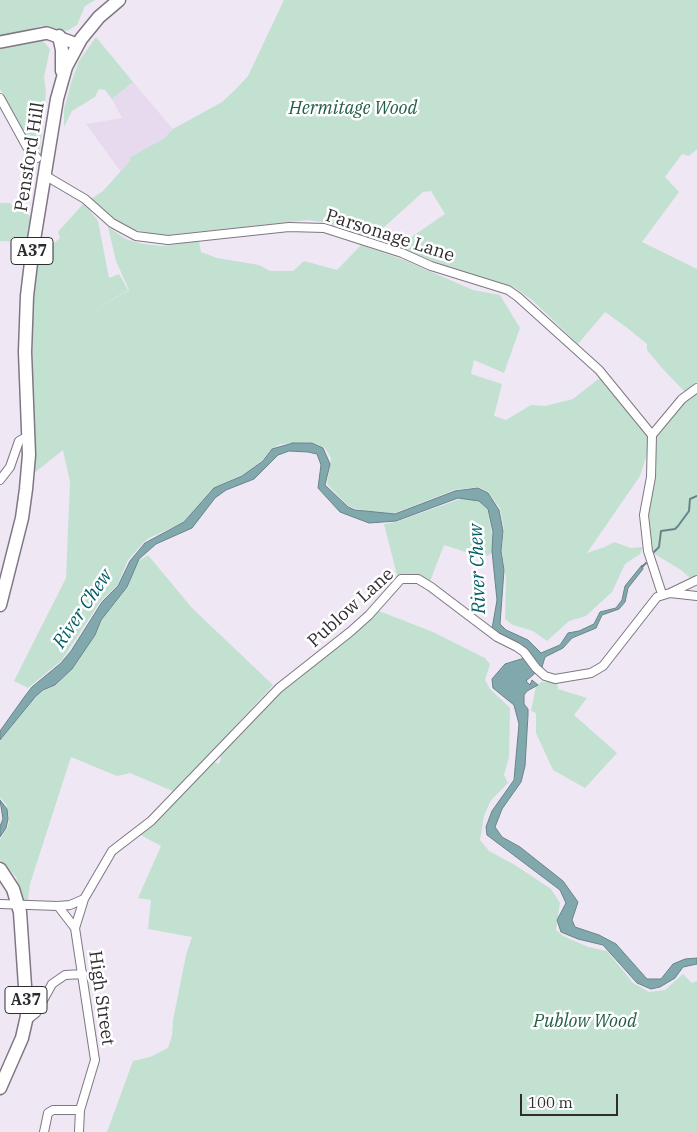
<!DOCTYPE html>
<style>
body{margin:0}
#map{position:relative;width:697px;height:1132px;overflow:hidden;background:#efe7f4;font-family:"IBM Plex Serif",serif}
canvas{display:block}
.scale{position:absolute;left:520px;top:1094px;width:98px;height:22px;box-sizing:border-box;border:2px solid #2f2c31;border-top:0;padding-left:6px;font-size:15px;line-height:18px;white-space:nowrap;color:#2f2c31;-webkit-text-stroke:4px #fff;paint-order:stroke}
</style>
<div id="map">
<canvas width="697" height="1132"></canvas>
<div class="scale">100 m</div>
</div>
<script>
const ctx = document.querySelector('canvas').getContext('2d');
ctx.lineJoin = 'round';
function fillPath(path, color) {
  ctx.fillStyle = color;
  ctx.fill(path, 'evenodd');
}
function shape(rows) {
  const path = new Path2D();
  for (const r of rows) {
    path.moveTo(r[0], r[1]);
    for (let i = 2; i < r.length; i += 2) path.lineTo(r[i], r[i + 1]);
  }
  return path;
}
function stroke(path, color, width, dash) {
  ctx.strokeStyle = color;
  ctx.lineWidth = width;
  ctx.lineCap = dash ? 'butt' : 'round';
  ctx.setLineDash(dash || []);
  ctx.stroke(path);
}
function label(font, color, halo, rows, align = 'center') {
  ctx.font = font + ' "IBM Plex Serif",serif';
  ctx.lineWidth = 5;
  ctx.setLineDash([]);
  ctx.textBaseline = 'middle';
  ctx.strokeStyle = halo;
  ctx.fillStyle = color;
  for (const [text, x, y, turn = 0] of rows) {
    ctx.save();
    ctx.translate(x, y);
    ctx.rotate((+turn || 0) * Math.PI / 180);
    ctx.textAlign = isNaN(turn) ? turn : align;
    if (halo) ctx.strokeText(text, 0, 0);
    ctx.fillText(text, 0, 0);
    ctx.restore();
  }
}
fillPath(shape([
 [133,82,173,129,163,139,130,157,131,161,121,172,86,124,122,118,112,99]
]), '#e7daee');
fillPath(shape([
 [0,0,95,0,85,6,77,25,67,31,42,26,0,38],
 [284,0,697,0,697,149,689,156,682,154,665,177,679,192,642,242,697,269,697,382,685,392,661,367,647,350,647,344,626,327,605,312,578,344,532,300,515,288,505,284,453,269,397,247,445,214,431,191,423,192,372,238,328,223,308,220,159,236,122,226,97,205,91,199,103,191,130,161,130,157,163,139,173,129,222,102,235,90,248,76],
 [96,37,133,82,112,99,105,90,99,89,95,97,72,111,64,127,64,109,72,80,79,61],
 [42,40,50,49,44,77,46,93,40,150,30,145,0,89,0,47],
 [0,203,9,203,32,217,28,242,0,241],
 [84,203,98,221,109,278,119,274,128,290,82,318,129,290,116,261,108,227,126,239,143,244,163,246,199,241,201,252,217,258,259,265,270,271,293,271,304,261,337,270,361,245,404,260,473,290,500,295,520,328,504,373,474,360,471,374,502,384,494,416,506,420,531,405,545,406,573,399,601,377,649,437,650,444,640,476,587,553,605,547,614,542,631,548,643,547,640,554,625,564,612,592,586,616,569,621,547,641,533,631,513,625,505,619,506,579,502,550,504,529,500,508,488,492,479,487,454,490,395,513,374,513,354,508,348,506,327,484,331,458,325,448,312,442,281,444,271,449,264,459,244,474,214,488,184,522,147,539,128,560,117,586,100,602,62,660,28,688,14,681,66,578,70,482,63,450,33,474,32,308,35,270,40,255,60,238,58,232],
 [697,391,697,575,690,578,681,570,653,553,646,514,654,485,655,438,662,427,685,400],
 [463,498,479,501,487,507,493,541,492,553,487,556,477,552,475,555,444,545,429,584,410,574,397,575,384,524,396,522],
 [148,555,192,608,273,685,175,792,130,773,117,776,71,757,30,884,28,900,23,900,16,877,0,860,0,839,8,827,9,821,7,806,0,797,0,741,37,696,43,691,55,686,71,671,94,637,101,620,128,587,137,562],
 [379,611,433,632,485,658,490,664,485,680,490,689,510,708,509,757,504,775,508,783,491,800,484,816,480,840,489,851,515,865,551,889,560,903,556,930,563,936,588,947,607,951,633,983,649,992,665,990,683,974,692,983,697,981,697,1132,107,1132,133,1061,150,1057,168,1048,172,1036,173,1020,186,955,192,937,148,929,151,900,138,898,161,846,139,834,156,821,213,762,219,764,221,759,220,754,280,692],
 [541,682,557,682,558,689,587,698,574,715,617,753,585,788,553,770,536,733,536,713,531,711,536,686]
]), '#c2e1d1');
const water = shape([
 [293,443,312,443,323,448,330,464,325,485,348,507,355,510,395,514,455,491,478,488,488,493,499,510,503,531,501,551,504,570,500,624,506,630,528,640,541,653,560,645,568,633,579,631,594,624,600,612,616,608,622,600,625,586,642,565,643,569,628,588,625,602,619,609,602,615,596,628,572,638,563,648,545,657,542,667,526,681,530,685,532,680,538,685,527,691,524,695,524,704,528,709,528,715,525,766,521,782,502,809,495,827,502,837,520,847,563,881,578,902,572,920,575,927,599,935,616,944,647,979,661,979,673,964,685,959,697,958,697,964,683,967,675,978,660,987,651,989,637,983,603,945,578,939,561,932,557,920,566,903,560,890,487,835,486,827,492,811,514,780,519,724,514,705,493,688,492,679,505,664,531,656,519,644,492,629,497,600,492,551,493,532,488,509,479,501,458,498,396,521,369,523,340,512,318,488,321,465,317,454,308,452,289,451,278,455,254,479,226,490,215,498,192,528,156,544,139,559,127,587,101,620,95,635,72,669,55,685,43,690,36,696,0,740,0,731,25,696,32,687,61,663,71,651,102,602,118,586,130,561,145,543,184,522,214,488,242,476,263,461,272,449,293,443],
 [0,800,7,809,8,819,6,828,0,837,0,826,3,819,0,800]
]);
fillPath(water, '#81a9ad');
stroke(water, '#688488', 1);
stroke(shape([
 [654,552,659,547,661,531,675,529,678,526,689,511,690,499,697,496],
 [642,567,646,563]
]), '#688488', 2);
const minor = shape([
 [0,98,27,147,37,158],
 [46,176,85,199,112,223,136,236,168,240,289,227,324,228,402,253,431,266,508,290,518,297,599,370,652,435],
 [0,480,10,467,19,441,28,436],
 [670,593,697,580],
 [662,594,648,551,644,515,651,477,652,435,682,399,697,388],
 [0,904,58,906,70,905,84,899,112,851,151,821,279,688,350,632,369,615,401,579,418,579,431,587,497,637,517,647,524,652,536,668,545,676,555,679,591,673,603,666,657,597,670,593,697,596],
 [58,906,75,928],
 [26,1021,36,1013,52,984,65,975,83,974],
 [44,1132,48,1113,53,1110,80,1110],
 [79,1132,80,1110,95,1060,75,928,84,899]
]);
const secondary = shape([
 [0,42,47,33,77,44]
]);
const trunk = shape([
 [59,36,62,50,62,71],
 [0,605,22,518,26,489,29,455,25,352,27,296,33,246,57,99,66,67,81,39,99,17,119,0],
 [0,869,13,889,20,912,27,1016,22,1038,0,1088]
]);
stroke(minor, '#7f7783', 10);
stroke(secondary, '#7f7783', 14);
stroke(trunk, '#7f7783', 15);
stroke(minor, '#fff', 8);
stroke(secondary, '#fff', 11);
stroke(trunk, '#fff', 12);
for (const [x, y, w] of [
 [32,251,42],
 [26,1000,42]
]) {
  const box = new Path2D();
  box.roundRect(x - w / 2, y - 13.5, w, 27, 4);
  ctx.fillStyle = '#fff';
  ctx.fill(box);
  stroke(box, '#2f2c31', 1);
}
label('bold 16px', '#2f2c31', null, [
 ["A37",32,251],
 ["A37",26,1000]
]);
label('italic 18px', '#225e46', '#fff', [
 ["Hermitage Wood",353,109],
 ["Publow Wood",585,1022]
]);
label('18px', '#2f2c31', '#fff', [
 ["Pensford Hill",30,157,-81],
 ["Parsonage Lane",390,236,18],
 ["Publow Lane",351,608,-42],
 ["High Street",101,998,82]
]);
label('italic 19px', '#015d63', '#fff', [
 ["River Chew",478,569,-92],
 ["River Chew",83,609,-56]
]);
</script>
